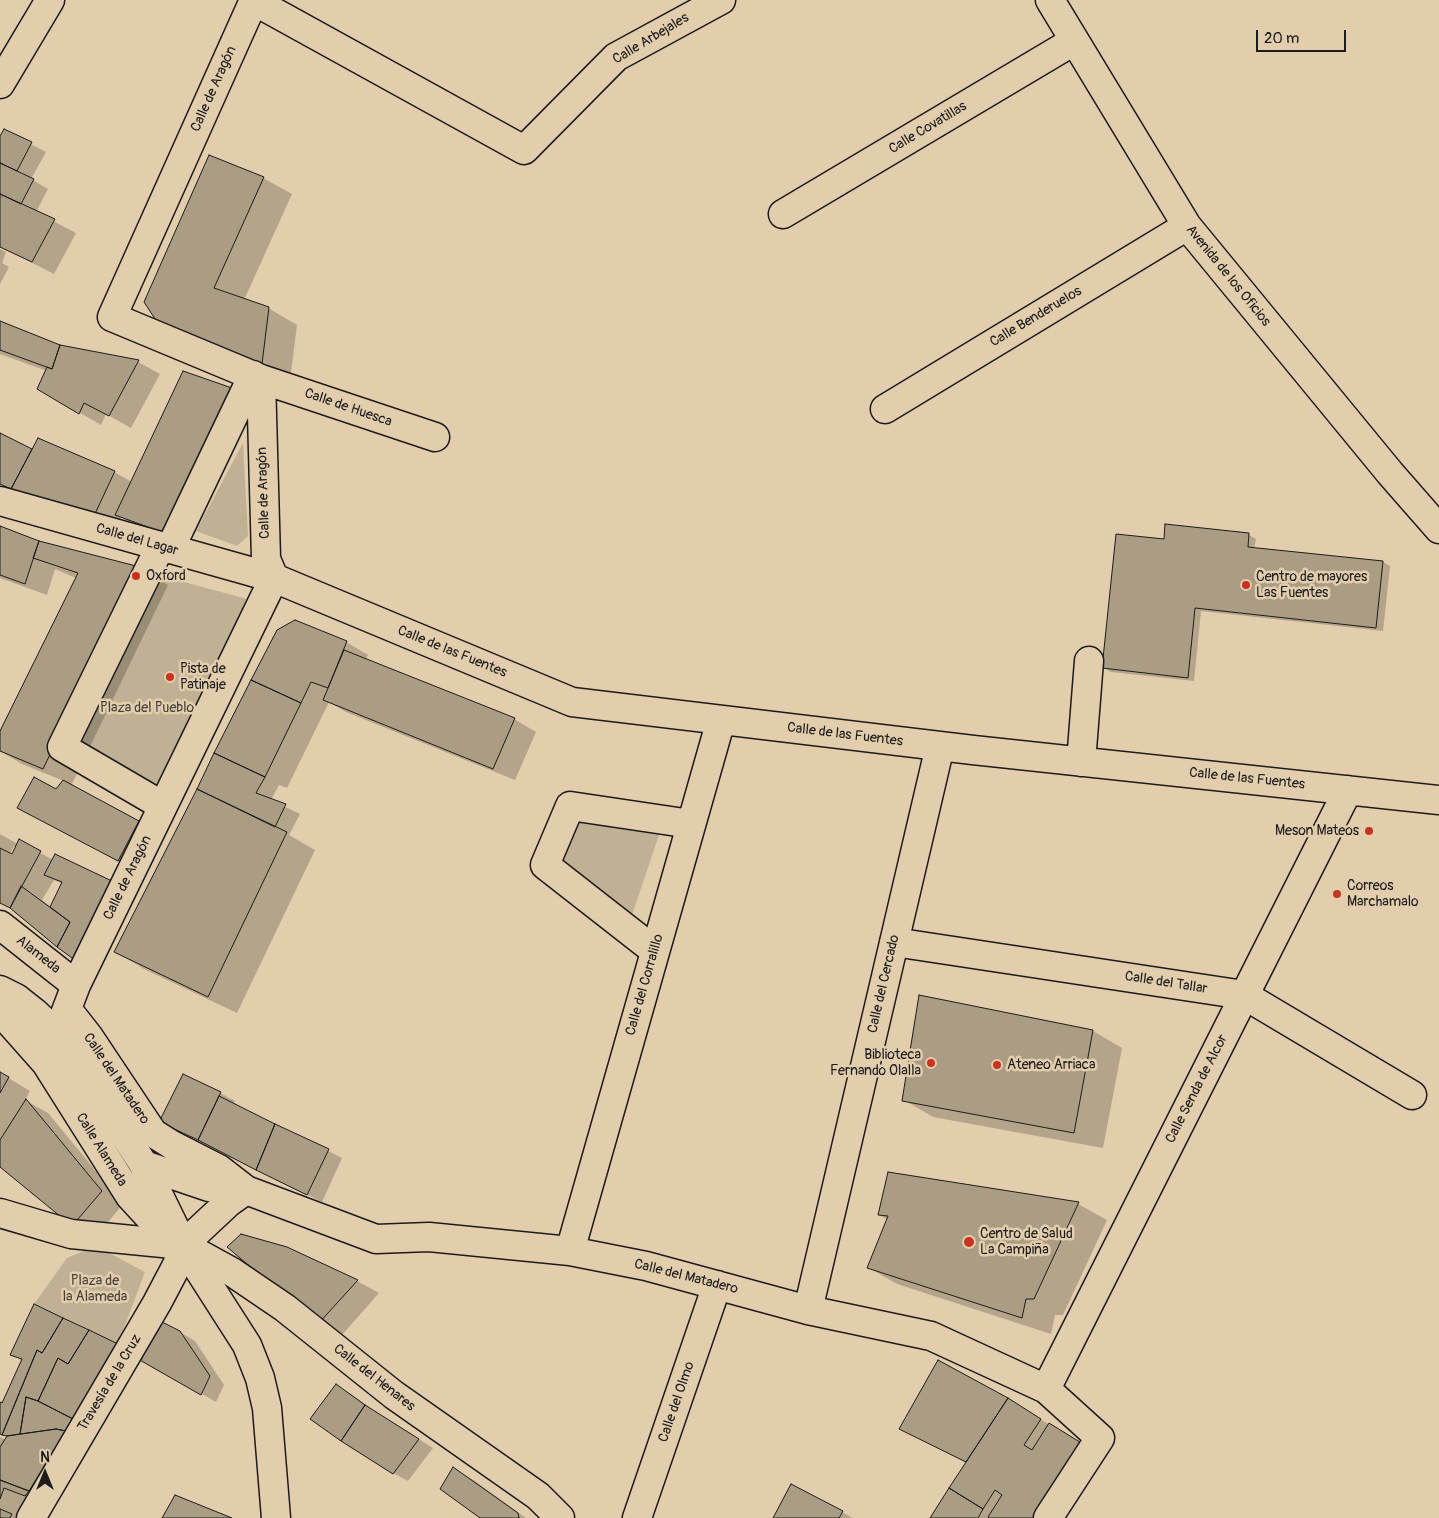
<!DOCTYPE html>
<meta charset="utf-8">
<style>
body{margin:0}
#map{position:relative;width:1439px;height:1518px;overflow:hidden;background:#e2cdac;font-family:Pangolin,sans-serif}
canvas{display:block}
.north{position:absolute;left:20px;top:1448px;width:50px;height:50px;-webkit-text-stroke:4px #e2cdac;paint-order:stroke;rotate:0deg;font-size:14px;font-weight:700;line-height:20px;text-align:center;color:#1c1c1c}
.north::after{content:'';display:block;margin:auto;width:18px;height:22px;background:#1c1c1c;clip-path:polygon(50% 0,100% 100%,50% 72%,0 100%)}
.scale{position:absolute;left:1256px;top:30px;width:90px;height:22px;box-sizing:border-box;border:2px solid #1c1c1c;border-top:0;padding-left:6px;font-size:15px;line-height:18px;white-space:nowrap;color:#1c1c1c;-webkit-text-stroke:4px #e2cdac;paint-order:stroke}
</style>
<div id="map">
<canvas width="1439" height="1518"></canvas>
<div class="north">N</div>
<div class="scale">20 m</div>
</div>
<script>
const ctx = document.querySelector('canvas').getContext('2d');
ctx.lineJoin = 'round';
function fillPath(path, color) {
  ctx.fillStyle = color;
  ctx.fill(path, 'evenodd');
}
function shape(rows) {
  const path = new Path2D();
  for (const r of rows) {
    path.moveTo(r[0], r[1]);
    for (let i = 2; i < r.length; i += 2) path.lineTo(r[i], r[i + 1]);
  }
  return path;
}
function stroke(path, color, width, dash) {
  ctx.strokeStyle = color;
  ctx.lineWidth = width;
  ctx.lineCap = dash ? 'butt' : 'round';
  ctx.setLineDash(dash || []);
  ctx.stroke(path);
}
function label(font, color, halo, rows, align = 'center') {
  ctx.font = font + ' Pangolin,sans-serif';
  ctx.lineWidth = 5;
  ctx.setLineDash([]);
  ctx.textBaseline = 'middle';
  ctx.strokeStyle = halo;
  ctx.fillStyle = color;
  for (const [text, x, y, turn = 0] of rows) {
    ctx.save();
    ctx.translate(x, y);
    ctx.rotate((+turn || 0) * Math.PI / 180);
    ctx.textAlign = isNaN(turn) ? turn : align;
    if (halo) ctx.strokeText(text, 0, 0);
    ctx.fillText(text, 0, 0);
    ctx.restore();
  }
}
fillPath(shape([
 [243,443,248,536,237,546,196,531],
 [158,575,251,600,160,792,75,746],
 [577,820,661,829,631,918,561,863],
 [96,1246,145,1272,118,1344,34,1304,67,1258]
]), '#c1b194');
fillPath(shape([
 [5,131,46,152,31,179,48,189,36,212,76,233,54,274,1,247,0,248,0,139],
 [263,178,292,194,244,300,268,308,297,325,290,380,158,321],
 [0,249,6,252,2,263,9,267,0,284],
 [0,323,59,346,138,362,160,374,131,428,106,414,101,425,39,389,47,371,0,354],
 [0,435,33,451,39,439,114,472,132,482,186,545,138,527,121,517,116,528,28,497,0,484],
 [0,528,40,542,140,568,168,585,71,786,161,834,140,873,41,820,64,781,22,764,0,751,0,734,76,578,55,569,47,595,0,578],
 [1249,535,1256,539,1254,549,1383,562,1390,566,1383,631,1201,611,1194,681,1111,672,1104,668,1165,540],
 [295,622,346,642,368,655,366,660,514,719,536,732,515,780,346,712,329,702,287,788,279,785,271,800,300,814,289,835,315,850,237,1013,144,969,116,952],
 [0,834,18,844,19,841,53,860,56,855,91,968,14,910,0,902],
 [14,846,16,847,12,855,10,854],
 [54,880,63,884,51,907,42,900],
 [1093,1031,1122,1048,1103,1148,933,1117,904,1100],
 [0,1073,30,1091,25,1100,48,1113,123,1204,95,1238,0,1165],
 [220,1093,235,1101,234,1104,342,1158,322,1202,160,1121],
 [1078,1204,1107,1220,1063,1315,1055,1315,1051,1334,897,1284,869,1268,888,1220,879,1215],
 [229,1247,357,1281,379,1293,341,1336],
 [180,1332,195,1341,224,1385,216,1402,140,1358],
 [118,1345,19,1518,0,1518,0,1437,6,1440,8,1437,0,1433,0,1403,3,1404,22,1361,12,1354],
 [337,1385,351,1394,380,1415,433,1448,408,1481,393,1473],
 [1007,1399,1104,1458,1066,1518,931,1518,967,1463,900,1429],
 [454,1469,475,1481,526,1518,482,1518],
 [842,1512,853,1518,775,1518]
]), '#0003');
const building = shape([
 [4,129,32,142,17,171,0,163,0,136,4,129],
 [209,155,264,177,214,288,269,307,262,364,157,322,144,302,209,155],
 [0,163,34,179,21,204,0,194,0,163],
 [0,194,55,219,32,262,0,247,0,194],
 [0,321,60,345,52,369,0,350,0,321],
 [60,345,139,360,109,416,84,403,79,414,37,389,47,367,52,369,60,345],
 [183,371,232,388,164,533,115,515,183,371],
 [0,433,32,449,11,489,0,484,0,433],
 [38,438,115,471,94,516,11,489,38,438],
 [1165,524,1249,533,1248,547,1383,561,1376,628,1195,608,1188,678,1102,668,1116,534,1164,539,1165,524],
 [0,526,39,541,25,584,0,575,0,526],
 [39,541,140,567,43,769,0,751,0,731,78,573,33,558,39,541],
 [295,620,347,641,328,688,311,682,301,703,251,680,277,630,295,620],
 [344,650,515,718,493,769,323,700,344,650],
 [251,680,301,703,265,777,214,753,251,680],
 [214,753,265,777,256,793,286,804,275,827,197,789,214,753],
 [34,777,56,789,63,780,139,821,118,861,17,808,34,777],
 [197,789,287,832,208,997,114,952,197,789],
 [19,839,41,851,10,908,0,903,0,848,12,854,19,839],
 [55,854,114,882,76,961,57,947,70,922,50,907,62,882,44,875,55,854],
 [21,886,70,922,57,947,10,908,21,886],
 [919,995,1093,1030,1074,1133,902,1101,919,995],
 [0,1072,9,1077,0,1093,0,1072],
 [183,1074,221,1092,198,1140,159,1122,183,1074],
 [219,1096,275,1124,256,1170,198,1140,219,1096],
 [26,1099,102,1191,72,1226,0,1167,0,1140,26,1099],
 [275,1124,329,1149,307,1195,256,1170,275,1124],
 [888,1172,1079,1202,1034,1299,1026,1299,1022,1318,867,1268,888,1216,878,1215,888,1172],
 [241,1234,287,1247,358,1280,318,1324,227,1247,241,1234],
 [34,1304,63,1318,42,1353,37,1350,2,1435,0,1434,0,1402,2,1403,22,1359,10,1355,34,1304],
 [63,1318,89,1330,68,1364,58,1358,38,1401,26,1397,20,1434,7,1436,2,1435,37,1350,42,1353,63,1318],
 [160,1321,180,1331,210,1376,201,1395,138,1359,160,1321],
 [89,1330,118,1344,73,1419,38,1401,58,1358,68,1364,89,1330],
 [938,1360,1008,1398,966,1462,899,1429,938,1360],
 [336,1384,365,1405,341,1441,310,1419,336,1384],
 [26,1397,38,1401,73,1419,66,1431,56,1429,20,1434,26,1397],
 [1008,1398,1041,1419,1024,1445,1032,1450,1049,1423,1083,1444,1036,1518,989,1518,988,1517,1002,1495,995,1490,983,1509,949,1488,1008,1398],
 [365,1405,419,1439,393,1474,341,1441,365,1405],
 [56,1429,66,1431,29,1491,0,1480,0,1447,7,1436,56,1429],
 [453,1467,518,1513,519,1518,480,1518,440,1489,453,1467],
 [0,1480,29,1491,25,1496,4,1488,0,1499,0,1480],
 [791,1484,843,1511,839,1518,773,1518,791,1484],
 [949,1488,983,1509,978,1518,930,1518,949,1488],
 [175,1495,232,1518,162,1518,175,1495],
 [0,1509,12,1514,10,1518,0,1518,0,1509]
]);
fillPath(building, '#ab9c84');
stroke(building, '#1c1c1c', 1);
const minor = shape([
 [254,0,112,317,261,379,435,437],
 [1050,0,1187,226,1390,473,1439,529],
 [254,1,524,150,616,57,721,0],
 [0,84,50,0],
 [783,214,1074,41],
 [885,409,1187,226],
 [0,501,274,578,572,702,973,750,1439,800],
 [160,547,62,747,163,806],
 [170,549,253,375],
 [1081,762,1089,661],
 [0,925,76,985],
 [894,942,1244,995,1412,1095],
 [655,951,545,865,570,806,691,824],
 [67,1009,89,1037,153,1133,172,1145,219,1169,246,1190],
 [49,1056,76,985,274,578,266,559,261,379],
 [144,1165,209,1187,246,1190,376,1239,429,1237,570,1251,646,1266,808,1310,931,1336,1046,1389,1100,1438,1048,1518],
 [0,1213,71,1234,183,1245,232,1272,285,1308,394,1395,538,1496,560,1518],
 [570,1251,721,720],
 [808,1310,940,746],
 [1046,1389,1348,790],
 [31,1518,157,1303,177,1265,183,1245,229,1202,246,1190],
 [637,1518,717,1285]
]);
const major = shape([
 [0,990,16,998,35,1013,57,1034,70,1051,144,1165,183,1245,247,1345,260,1378,267,1408,276,1518],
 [0,1011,46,1063,130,1196,153,1221,174,1238]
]);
stroke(minor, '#1c1c1c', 31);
stroke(major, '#1c1c1c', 31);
stroke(minor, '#e2cdac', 28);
stroke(major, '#e2cdac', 28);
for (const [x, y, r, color] of [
 [136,576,5,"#c8321e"],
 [1246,585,5,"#c8321e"],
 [170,677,5,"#c8321e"],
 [1369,831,5,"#c8321e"],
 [1337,894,5,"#c8321e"],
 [931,1063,5,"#c8321e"],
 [997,1065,5,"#c8321e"],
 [969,1242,6,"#c8321e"]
]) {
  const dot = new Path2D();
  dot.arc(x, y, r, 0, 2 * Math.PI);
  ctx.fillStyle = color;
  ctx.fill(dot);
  stroke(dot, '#e2cdac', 2);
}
label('14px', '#1c1c1c', '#e2cdac', [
 ["Calle Arbejales",651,39,-31],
 ["Calle de Aragón",214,89,-66],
 ["Calle Covatillas",928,128,-31],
 ["Avenida de los Oficios",1228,276,51],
 ["Calle Benderuelos",1036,317,-31],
 ["Calle de Huesca",348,408,19],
 ["Calle de Aragón",264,493,-92],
 ["Calle del Lagar",137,540,16],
 ["Calle de las Fuentes",452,652,22],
 ["Calle de las Fuentes",845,735,7],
 ["Calle de las Fuentes",1247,779,6],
 ["Calle de Aragón",128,878,-64],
 ["Alameda",38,955,38],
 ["Calle del Tallar",1166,983,9],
 ["Calle del Cercado",884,984,-77],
 ["Calle del Corralillo",645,985,-74],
 ["Calle del Matadero",116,1079,56],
 ["Calle Senda de Alcor",1197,1089,-63],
 ["Calle Alameda",101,1150,58],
 ["Calle del Matadero",686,1277,14],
 ["Calle del Henares",374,1378,38],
 ["Travesía de la Cruz",110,1383,-59],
 ["Calle del Olmo",677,1402,-71]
]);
label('14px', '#1c1c1c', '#e2cdac', [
 ["Oxford",146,576],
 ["Centro de mayores",1256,577],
 ["Las Fuentes",1256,593],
 ["Pista de",180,669],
 ["Patinaje",180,685],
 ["Meson Mateos",1359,831,"right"],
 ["Correos",1347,886],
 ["Marchamalo",1347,902],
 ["Biblioteca",921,1055,"right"],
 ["Fernando Olalla",921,1071,"right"],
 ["Ateneo Arriaca",1007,1065],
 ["Centro de Salud",980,1234],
 ["La Campiña",980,1250]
], 'left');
label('14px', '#45413a', '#e2cdac', [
 ["Plaza del Pueblo",147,708],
 ["Plaza de",95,1281],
 ["la Alameda",95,1297]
]);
</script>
